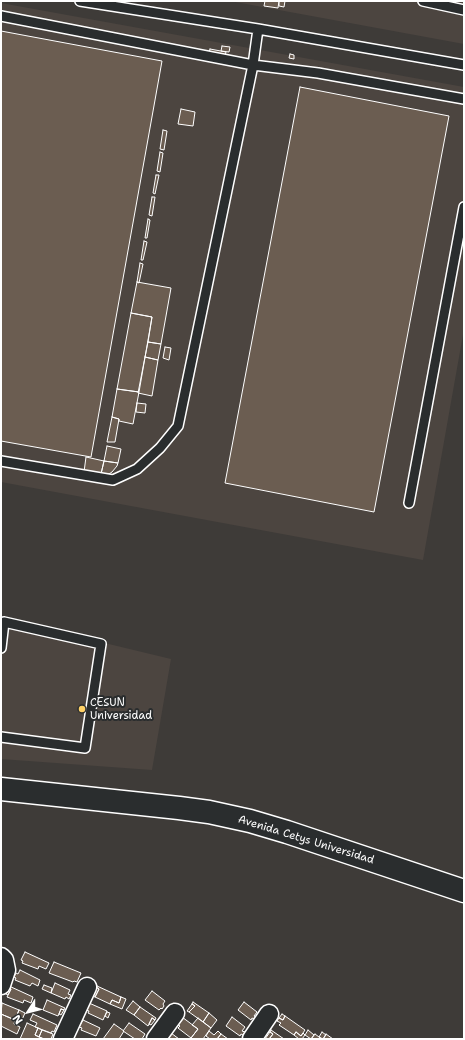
<!DOCTYPE html>
<style>
body{margin:0}
#map{position:relative;width:465px;height:1040px;overflow:hidden;background:#3e3b38;font-family:"Shantell Sans",sans-serif}
canvas{display:block}
.frame{position:absolute;inset:0;border:2px solid #fff;pointer-events:none}
.north{position:absolute;left:8px;top:992px;width:40px;height:40px;-webkit-text-stroke:3px #2a2d2e;paint-order:stroke;rotate:234deg;font-size:11px;font-weight:700;line-height:16px;text-align:center;color:#fff}
.north::after{content:'';display:block;margin:auto;width:14px;height:18px;background:#fff;clip-path:polygon(50% 0,100% 100%,50% 72%,0 100%)}
</style>
<div id="map">
<canvas width="465" height="1040"></canvas>
<div class="frame"></div>
<div class="north">N</div>
</div>
<script>
const ctx = document.querySelector('canvas').getContext('2d');
ctx.lineJoin = 'round';
function fillPath(path, color) {
  ctx.fillStyle = color;
  ctx.fill(path, 'evenodd');
}
function shape(rows) {
  const path = new Path2D();
  for (const r of rows) {
    path.moveTo(r[0], r[1]);
    for (let i = 2; i < r.length; i += 2) path.lineTo(r[i], r[i + 1]);
  }
  return path;
}
function stroke(path, color, width, dash) {
  ctx.strokeStyle = color;
  ctx.lineWidth = width;
  ctx.lineCap = dash ? 'butt' : 'round';
  ctx.setLineDash(dash || []);
  ctx.stroke(path);
}
function label(font, color, halo, rows, align = 'center') {
  ctx.font = font + ' "Shantell Sans",sans-serif';
  ctx.lineWidth = 4;
  ctx.setLineDash([]);
  ctx.textBaseline = 'middle';
  ctx.strokeStyle = halo;
  ctx.fillStyle = color;
  for (const [text, x, y, turn = 0] of rows) {
    ctx.save();
    ctx.translate(x, y);
    ctx.rotate((+turn || 0) * Math.PI / 180);
    ctx.textAlign = isNaN(turn) ? turn : align;
    if (halo) ctx.strokeText(text, 0, 0);
    ctx.fillText(text, 0, 0);
    ctx.restore();
  }
}
fillPath(shape([
 [230,1,464,1,464,44],
 [1,3,464,87,464,329,423,560,1,482],
 [1,618,171,659,152,770,1,759]
]), '#4c4540');
const building = shape([
 [265,1,279,1,278,8,264,6,265,1],
 [279,1,285,1,284,7,279,6,279,1],
 [1,31,162,61,91,457,1,441,1,31],
 [222,46,230,47,229,52,221,51,222,46],
 [210,49,226,52,225,56,209,53,210,49],
 [290,54,294,55,294,59,289,58,290,54],
 [300,87,449,116,374,512,225,483,300,87],
 [181,109,195,112,193,126,178,124,181,109],
 [163,130,167,131,164,150,160,149,163,130],
 [160,152,163,153,160,172,157,171,160,152],
 [156,175,159,175,155,194,153,193,156,175],
 [152,197,155,197,152,216,149,215,152,197],
 [148,219,150,220,147,238,145,238,148,219],
 [144,241,147,242,143,260,141,260,144,241],
 [140,263,143,264,139,283,137,282,140,263],
 [137,282,171,288,161,344,148,342,152,317,131,313,137,282],
 [131,313,152,317,139,392,117,389,131,313],
 [148,342,161,344,158,360,145,357,148,342],
 [165,347,171,348,169,360,163,358,165,347],
 [145,357,158,360,152,396,138,393,145,357],
 [117,389,139,392,133,424,119,421,119,419,112,417,117,389],
 [137,403,146,404,145,413,136,412,137,403],
 [112,417,119,419,115,442,107,442,112,417],
 [107,446,121,449,118,463,104,461,107,446],
 [86,457,104,461,101,474,84,472,86,457],
 [104,461,118,463,117,466,112,472,109,474,101,474,104,461],
 [25,952,49,963,46,969,39,966,38,969,22,963,23,961,21,960,25,952],
 [54,962,81,973,77,982,74,981,73,982,49,973,54,962],
 [20,970,40,980,38,986,32,983,30,986,15,980,16,978,14,977,16,973,18,974,20,970],
 [55,983,70,990,68,994,71,995,69,999,66,997,65,999,51,993,55,983],
 [44,985,52,988,51,993,42,989,44,985],
 [9,986,33,997,31,1003,24,1000,23,1003,7,997,11,989,9,988,9,986],
 [97,986,121,997,119,1003,112,1000,110,1004,95,997,99,989,96,987,97,986],
 [96,987,99,989,95,997,92,996,96,987],
 [9,988,11,989,8,995,6,994,9,988],
 [152,991,165,1001,163,1004,164,1006,162,1009,161,1008,159,1010,145,1000,152,991],
 [121,997,126,999,122,1009,110,1004,112,1000,119,1003,121,997],
 [47,1000,65,1008,64,1010,61,1009,58,1016,43,1010,47,1000],
 [133,1001,140,1007,134,1015,126,1010,133,1001],
 [193,1002,209,1013,203,1022,189,1012,195,1006,192,1004,193,1002],
 [244,1002,257,1012,254,1016,256,1017,254,1019,252,1018,251,1020,238,1010,244,1002],
 [2,1003,19,1010,15,1020,1,1014,2,1003],
 [89,1003,107,1011,103,1020,88,1013,89,1011,86,1010,89,1003],
 [192,1004,195,1006,189,1012,187,1011,192,1004],
 [140,1007,156,1018,155,1020,152,1018,148,1026,134,1015,140,1007],
 [61,1009,64,1010,61,1015,59,1014,61,1009],
 [19,1010,25,1013,21,1022,15,1020,19,1010],
 [107,1012,110,1013,108,1018,105,1016,107,1012],
 [209,1013,217,1020,211,1028,203,1022,209,1013],
 [1,1014,15,1020,14,1024,20,1027,17,1034,1,1026,1,1014],
 [33,1014,57,1025,54,1032,52,1031,51,1033,35,1027,37,1023,30,1020,33,1014],
 [282,1014,285,1016,283,1020,279,1018,282,1014],
 [285,1016,305,1030,301,1036,296,1032,294,1035,279,1025,281,1023,277,1021,279,1018,283,1020,285,1016],
 [182,1017,198,1029,191,1038,178,1028,180,1026,177,1024,182,1017],
 [232,1017,245,1027,242,1031,245,1032,243,1035,241,1034,240,1036,226,1026,232,1017],
 [152,1018,155,1020,151,1025,149,1024,152,1018],
 [198,1018,211,1028,203,1039,193,1039,191,1038,198,1029,192,1025,198,1018],
 [83,1020,100,1028,96,1036,81,1030,82,1028,79,1027,83,1020],
 [27,1023,38,1028,35,1035,44,1039,20,1039,27,1023],
 [129,1023,145,1034,142,1039,135,1039,123,1031,129,1023],
 [114,1024,124,1031,119,1039,103,1039,114,1024],
 [38,1028,42,1030,39,1037,35,1035,38,1028],
 [42,1030,53,1034,51,1039,44,1039,39,1037,42,1030],
 [271,1030,284,1039,269,1039,273,1034,270,1032,271,1030],
 [308,1030,314,1035,311,1039,305,1035,308,1030],
 [209,1031,214,1035,218,1031,221,1034,217,1039,210,1039,206,1036,209,1031],
 [270,1032,273,1034,269,1039,265,1039,270,1032],
 [296,1032,301,1036,303,1033,305,1035,302,1039,299,1039,294,1035,296,1032],
 [322,1032,326,1035,323,1039,319,1037,322,1032],
 [171,1033,179,1039,167,1039,171,1033],
 [221,1034,228,1039,217,1039,221,1034],
 [315,1034,319,1037,322,1039,311,1039,315,1034],
 [326,1034,333,1039,323,1039,326,1034]
]);
fillPath(building, '#6b5d51');
stroke(building, '#fff', 1);
const lane = shape([
 [80,1,258,29,464,65],
 [423,1,464,10],
 [1,16,253,65,318,73,464,99],
 [1,461,113,480,137,469,160,448,178,426,253,65,258,29],
 [409,503,464,207],
 [1,648,4,622,101,644,85,748,1,737]
]);
const street = shape([
 [1,957,4,960,6,970,1,985],
 [63,1039,87,987],
 [156,1039,175,1013],
 [252,1039,269,1014]
]);
const secondary = shape([
 [1,789,179,808,209,812,250,821,287,832,464,891]
]);
stroke(lane, '#fff', 12);
stroke(street, '#fff', 21);
stroke(secondary, '#fff', 25);
stroke(lane, '#2a2d2e', 9);
stroke(street, '#2a2d2e', 18);
stroke(secondary, '#2a2d2e', 22);
for (const [x, y, r, color] of [
 [82,709,4,"#ffd166"]
]) {
  const dot = new Path2D();
  dot.arc(x, y, r, 0, 2 * Math.PI);
  ctx.fillStyle = color;
  ctx.fill(dot);
  stroke(dot, '#2a2d2e', 1.5);
}
label('11px', '#fff', '#2a2d2e', [
 ["CESUN",90,703],
 ["Universidad",90,716]
], 'left');
label('11px', '#fff', '#2a2d2e', [
 ["Avenida Cetys Universidad",306,840,17]
]);
</script>
